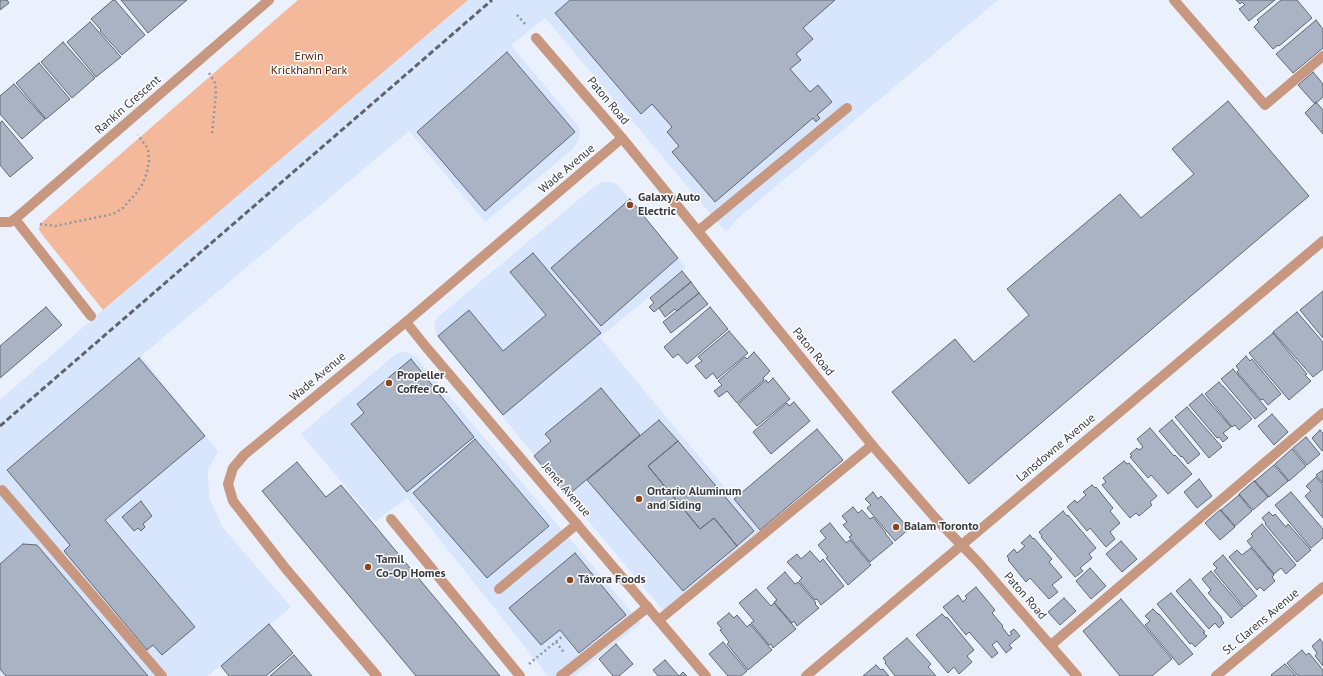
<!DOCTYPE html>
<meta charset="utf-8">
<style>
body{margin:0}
canvas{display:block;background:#ebf1fc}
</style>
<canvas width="1323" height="676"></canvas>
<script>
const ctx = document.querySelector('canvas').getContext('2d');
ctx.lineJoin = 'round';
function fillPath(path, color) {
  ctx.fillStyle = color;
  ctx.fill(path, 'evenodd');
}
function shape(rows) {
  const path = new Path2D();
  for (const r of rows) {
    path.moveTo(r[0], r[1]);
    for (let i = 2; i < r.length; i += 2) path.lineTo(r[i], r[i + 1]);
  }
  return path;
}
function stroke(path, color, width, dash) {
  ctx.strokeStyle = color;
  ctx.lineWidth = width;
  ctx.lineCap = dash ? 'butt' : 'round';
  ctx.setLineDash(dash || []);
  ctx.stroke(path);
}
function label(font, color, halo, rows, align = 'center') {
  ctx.font = font + ' "PT Sans",sans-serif';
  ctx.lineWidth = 3;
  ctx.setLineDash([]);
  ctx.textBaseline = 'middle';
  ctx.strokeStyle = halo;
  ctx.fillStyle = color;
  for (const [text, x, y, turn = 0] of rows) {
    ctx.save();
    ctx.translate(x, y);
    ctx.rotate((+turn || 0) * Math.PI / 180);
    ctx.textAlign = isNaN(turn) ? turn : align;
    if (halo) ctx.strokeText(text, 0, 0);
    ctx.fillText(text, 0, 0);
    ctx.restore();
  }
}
fillPath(shape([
 [468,0,998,0,737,219,726,232,545,18,511,45,579,127,580,136,574,148,485,222,409,131,141,356,218,451,208,471,209,497,223,528,291,607,208,676,0,676,0,400,103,310],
 [603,182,611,182,617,184,686,267,600,337,760,530,664,611,573,503,436,335,435,327,435,321,438,317,596,185],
 [406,352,415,356,641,623,575,676,548,676,407,498,375,522,301,434,397,353]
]), '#d7e5fd');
fillPath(shape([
 [298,0,468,0,103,310,44,237,39,230,40,224]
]), '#f4b89b');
const building = shape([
 [0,0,7,0,9,3,0,10,0,0],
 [113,0,115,0,145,35,122,55,100,31,101,30,91,19,113,0],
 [121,0,187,0,148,33,121,0],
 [570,0,835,0,803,28,813,39,796,54,801,60,790,69,810,92,818,85,832,102,817,115,820,118,816,122,813,118,715,202,672,152,679,146,667,132,672,127,652,104,641,114,555,13,570,0],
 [1236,0,1275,0,1249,21,1239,9,1245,5,1242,2,1240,4,1236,0],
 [1281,0,1297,0,1312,18,1279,46,1278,45,1273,49,1254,27,1259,22,1257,20,1281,0],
 [1316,20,1323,29,1323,48,1293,73,1276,54,1316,20],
 [90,22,121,57,96,77,67,42,90,22],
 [63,42,95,78,72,98,41,62,63,42],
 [507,52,575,132,485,211,417,132,507,52],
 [39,63,70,99,46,119,16,83,39,63],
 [1313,72,1323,84,1323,97,1315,104,1298,85,1313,72],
 [14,84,45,119,22,139,0,114,0,96,14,84],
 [1228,101,1309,196,969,484,892,392,955,339,974,362,1029,315,1007,289,1120,194,1141,218,1194,174,1172,149,1228,101],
 [1316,102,1323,110,1323,134,1305,113,1316,102],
 [2,121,33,158,10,177,0,165,0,123,2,121],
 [630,199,678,258,601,326,551,268,630,199],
 [533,253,601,333,503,415,438,336,469,310,503,351,546,315,510,272,533,253],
 [682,271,691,282,654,312,649,307,654,303,650,298,682,271],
 [691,282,699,293,677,311,675,309,665,317,659,308,691,282],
 [1323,291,1323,338,1300,310,1323,291],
 [699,293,708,304,671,333,663,322,699,293],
 [46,307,62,325,0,378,0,346,46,307],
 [710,307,728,329,687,364,678,354,673,358,664,347,710,307],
 [1297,312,1323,342,1323,369,1313,377,1273,332,1297,312],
 [729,331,748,353,717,379,713,373,706,379,695,366,702,361,698,357,729,331],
 [1273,333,1307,374,1305,375,1311,381,1289,400,1249,353,1273,333],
 [754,352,770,371,763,378,764,380,737,403,727,391,719,397,714,391,722,385,718,381,745,357,747,359,754,352],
 [1246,356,1250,361,1252,359,1281,394,1268,405,1263,399,1261,400,1237,372,1239,370,1236,366,1246,356],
 [139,358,205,436,105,520,195,627,162,655,153,645,147,650,64,551,70,545,7,470,139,358],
 [411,359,474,437,407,492,351,424,364,413,357,404,411,359],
 [1233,369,1267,409,1255,419,1221,379,1233,369],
 [773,378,790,399,757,426,738,404,766,380,768,383,773,378],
 [1219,382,1223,387,1223,386,1252,419,1239,430,1235,425,1232,427,1205,394,1219,382],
 [601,388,640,435,567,496,534,456,551,441,545,434,601,388],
 [1202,394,1231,427,1223,433,1228,438,1223,442,1219,437,1217,438,1189,405,1202,394],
 [794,402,810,421,771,454,753,432,787,403,789,406,794,402],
 [1187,407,1222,447,1209,458,1175,417,1187,407],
 [1272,414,1288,432,1274,445,1258,426,1272,414],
 [659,420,678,441,648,466,700,529,714,518,737,546,683,591,587,480,659,420],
 [1172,420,1200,454,1188,464,1182,456,1181,457,1159,431,1172,420],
 [1150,428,1174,456,1175,455,1192,474,1168,494,1151,475,1148,478,1130,457,1132,456,1130,454,1137,448,1139,450,1143,447,1137,439,1150,428],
 [817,429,843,460,760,530,734,499,817,429],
 [1320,430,1323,433,1323,450,1322,451,1312,438,1320,430],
 [1306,437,1320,454,1307,465,1293,448,1306,437],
 [475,439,549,526,487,578,413,493,475,439],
 [678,441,754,531,737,546,714,518,700,529,648,466,678,441],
 [1292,449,1306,466,1289,481,1275,464,1292,449],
 [1124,461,1127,464,1129,463,1157,496,1150,502,1152,505,1139,516,1136,513,1130,518,1102,485,1106,482,1103,478,1124,461],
 [297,462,326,497,341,485,500,676,416,676,262,491,297,462],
 [1274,465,1288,481,1269,497,1255,481,1274,465],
 [1323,470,1323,483,1316,475,1323,470],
 [1316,477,1323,485,1323,518,1305,496,1311,491,1306,486,1316,477],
 [1199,479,1212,496,1197,508,1184,492,1199,479],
 [1254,481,1268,497,1253,510,1239,494,1254,481],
 [1092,485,1095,488,1096,487,1113,508,1110,511,1120,523,1110,532,1115,539,1106,547,1090,528,1087,531,1067,507,1075,500,1077,503,1086,495,1083,492,1092,485],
 [873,492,878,499,881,496,909,529,895,541,867,508,871,505,865,499,873,492],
 [1291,492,1323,529,1323,538,1311,548,1275,505,1291,492],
 [1239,495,1252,511,1235,526,1221,510,1239,495],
 [141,501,152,516,143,524,145,527,141,531,138,528,134,531,122,517,141,501],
 [853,507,858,513,862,510,870,519,873,517,886,533,885,533,893,543,870,562,849,537,852,535,843,525,847,522,842,516,853,507],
 [1220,510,1235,527,1220,540,1205,523,1220,510],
 [1063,511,1067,516,1068,515,1096,548,1089,554,1092,558,1080,568,1083,571,1075,577,1041,537,1042,536,1039,532,1063,511],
 [1269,512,1273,516,1275,514,1286,527,1288,524,1311,550,1297,562,1265,524,1266,523,1262,518,1269,512],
 [830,523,846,543,850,540,871,565,848,585,826,558,828,557,818,545,826,538,820,531,830,523],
 [1262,524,1296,565,1286,574,1281,568,1274,574,1247,541,1253,536,1251,534,1262,524],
 [1030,535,1033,539,1034,538,1052,559,1049,562,1062,577,1052,585,1058,592,1049,599,1030,578,1026,582,1008,560,1009,559,1007,556,1014,549,1017,553,1025,546,1021,543,1030,535],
 [1121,541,1137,559,1122,572,1106,554,1121,541],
 [23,544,37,545,148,676,6,676,0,669,0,564,23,544],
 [1251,548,1274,575,1272,577,1275,581,1264,591,1260,587,1257,590,1229,557,1237,550,1242,555,1251,548],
 [810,551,820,562,823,559,844,586,821,605,817,599,815,600,799,581,802,578,787,562,797,554,801,559,810,551],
 [575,553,626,615,579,653,560,630,541,645,509,608,575,553],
 [1223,555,1257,596,1244,607,1214,571,1217,568,1213,564,1223,555],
 [1090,568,1106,586,1091,599,1076,581,1090,568],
 [1211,571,1243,608,1231,618,1208,593,1211,590,1202,579,1211,571],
 [785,572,795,584,798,582,816,603,815,604,819,608,797,626,794,621,792,623,774,602,777,600,767,588,785,572],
 [1190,579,1222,618,1221,619,1224,623,1219,628,1215,623,1209,629,1176,591,1190,579],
 [976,587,995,610,992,613,1003,626,1002,627,1009,636,1012,634,1010,632,1014,629,1020,636,1009,645,1012,648,1006,653,997,641,992,645,998,653,992,658,969,632,966,635,943,607,958,595,963,602,967,598,965,596,976,587],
 [756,589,771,606,774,603,796,629,773,648,771,644,769,645,751,623,754,621,739,603,756,589],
 [1171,593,1205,632,1203,633,1207,636,1195,647,1192,643,1190,644,1157,604,1171,593],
 [1064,598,1076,611,1060,625,1048,612,1064,598],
 [1121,599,1172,659,1152,676,1120,676,1083,631,1121,599],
 [1153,609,1158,614,1159,614,1193,654,1179,665,1145,625,1150,621,1145,616,1153,609],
 [729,613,734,618,737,615,747,627,750,624,772,650,748,670,727,644,729,642,720,630,722,629,717,623,729,613],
 [942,614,946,618,947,617,974,650,967,656,972,662,959,674,954,667,948,673,916,635,942,614],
 [269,624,293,653,266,676,229,676,221,666,269,624],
 [907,638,931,664,928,667,936,676,895,676,885,663,886,662,883,658,907,638],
 [1320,639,1323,643,1323,666,1315,656,1317,653,1312,646,1320,639],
 [723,642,747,671,741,676,728,676,709,654,723,642],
 [616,644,633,664,619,676,613,676,599,659,616,644],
 [1302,650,1306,655,1309,653,1323,670,1323,676,1298,676,1291,668,1287,663,1302,650],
 [294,655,312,676,270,676,294,655],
 [665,660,679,676,683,672,687,676,658,676,653,670,665,660],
 [1285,664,1296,676,1272,676,1271,675,1285,664],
 [876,665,881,670,883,669,889,676,863,676,876,665]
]);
fillPath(building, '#a9b3c3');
stroke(building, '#606877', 1);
stroke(shape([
 [517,15,527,26],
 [209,73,215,83,216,94,212,134],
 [40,224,55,226,113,214,123,208,137,192,143,183,147,172,149,161,148,149,138,135],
 [556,642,565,654],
 [529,664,564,635]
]), '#91969f', 2.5, [2, 3]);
stroke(shape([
 [1174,0,1265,105,1323,56],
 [15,219,91,316],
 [698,231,847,108],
 [2,490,162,676],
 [391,519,520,676],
 [499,589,577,524],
 [659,620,872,445],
 [1051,645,1323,413],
 [561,676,648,607]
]), '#c8977f', 10);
stroke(shape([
 [536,38,622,138,872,445,937,520,978,562,1077,676],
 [0,222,10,222,15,219,269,0],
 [406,322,426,347,706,676],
 [377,676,286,569,233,501,228,484,233,468,244,455,406,322,622,138],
 [1216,676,1323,587]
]), '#c8977f', 10);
stroke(shape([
 [806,676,1323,241]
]), '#c8977f', 10);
stroke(shape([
 [0,426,492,0]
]), '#5f636b', 3, [6, 3]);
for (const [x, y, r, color] of [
 [630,205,4,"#8b451d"],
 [389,383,4,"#8b451d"],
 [639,499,4,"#8b451d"],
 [896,527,4,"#8b451d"],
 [368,567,4,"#8b451d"],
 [570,580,4,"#8b451d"]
]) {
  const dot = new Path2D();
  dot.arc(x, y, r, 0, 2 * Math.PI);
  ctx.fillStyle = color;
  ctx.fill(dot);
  stroke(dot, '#fefefe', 1.5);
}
label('12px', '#461c04', '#fefefe', [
 ["Erwin",309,57],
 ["Krickhahn Park",309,71]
]);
label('12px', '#373b42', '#fefefe', [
 ["Paton Road",608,101,50],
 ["Rankin Crescent",128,105,-41],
 ["Wade Avenue",567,169,-40],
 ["Paton Road",813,352,51],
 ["Wade Avenue",318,377,-40],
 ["Lansdowne Avenue",1056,448,-40],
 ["Jenet Avenue",566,490,49],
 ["Paton Road",1025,596,49],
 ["St. Clarens Avenue",1261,622,-40]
]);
label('bold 12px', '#373b42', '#fefefe', [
 ["Galaxy Auto",638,198],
 ["Electric",638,212],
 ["Propeller",397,376],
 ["Coffee Co.",397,390],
 ["Ontario Aluminum",647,492],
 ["and Siding",647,506],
 ["Balam Toronto",904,527],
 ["Tamil",376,560],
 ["Co-Op Homes",376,574],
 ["Távora Foods",578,580]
], 'left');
</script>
